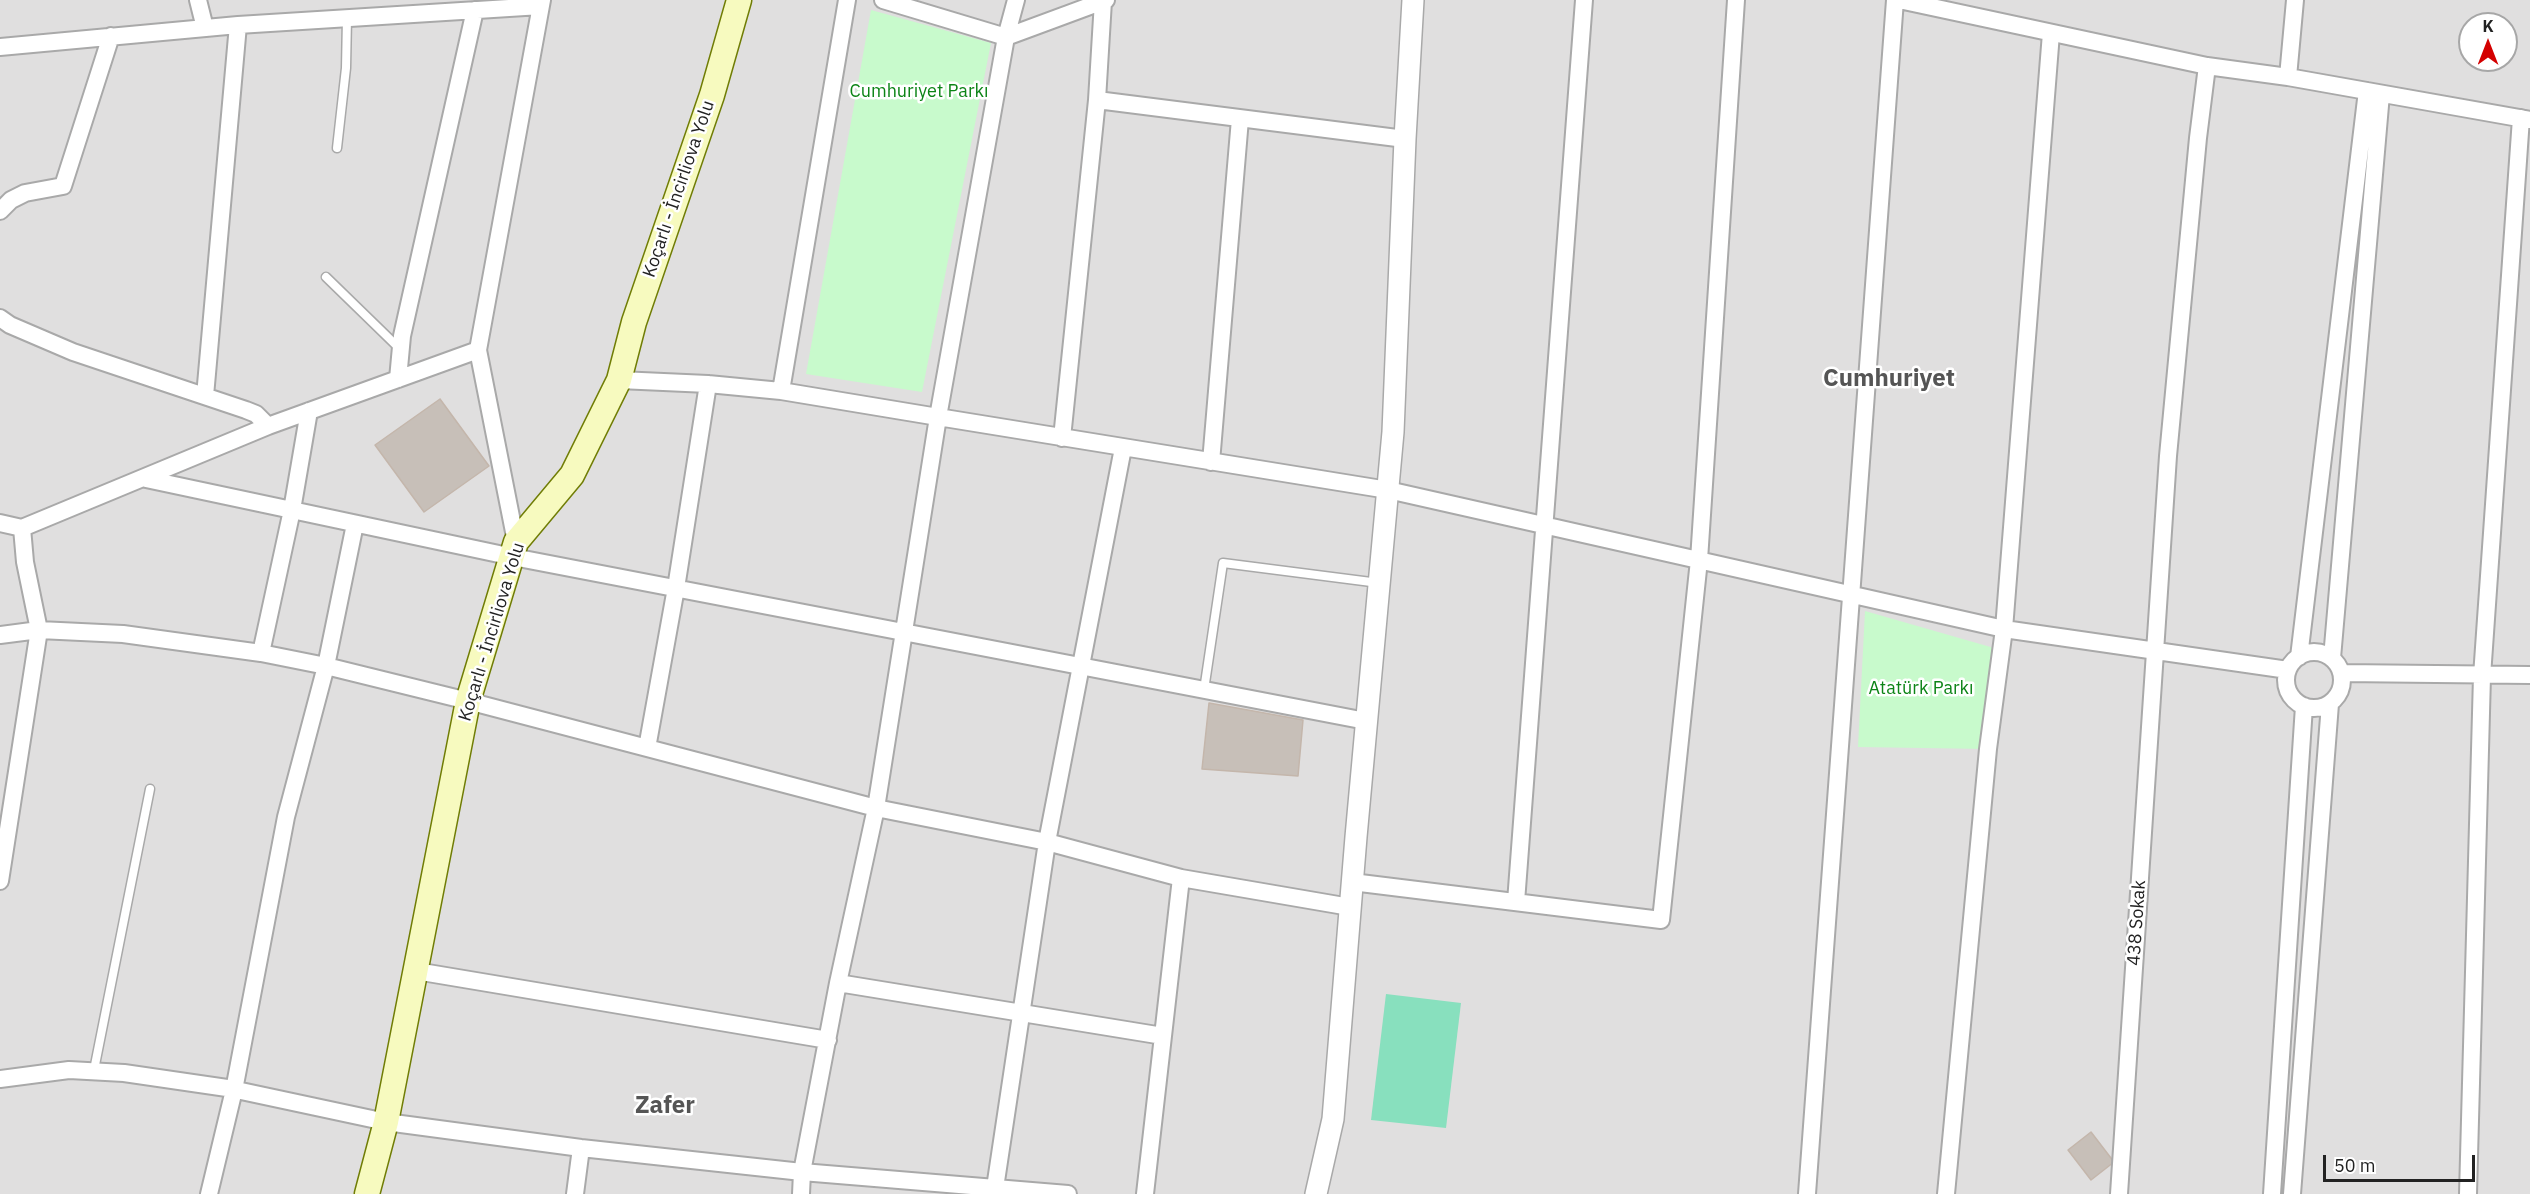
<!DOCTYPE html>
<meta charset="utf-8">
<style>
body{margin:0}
#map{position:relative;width:2530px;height:1194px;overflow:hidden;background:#f2efe9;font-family:"IBM Plex Sans",sans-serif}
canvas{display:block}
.north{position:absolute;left:2458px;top:12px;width:60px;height:60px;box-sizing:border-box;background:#fff;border:2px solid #a7a7a7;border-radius:50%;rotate:0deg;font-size:16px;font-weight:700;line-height:24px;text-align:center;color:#222}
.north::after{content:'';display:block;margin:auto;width:21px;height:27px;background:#d40000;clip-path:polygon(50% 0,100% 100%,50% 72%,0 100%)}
.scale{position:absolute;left:2323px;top:1155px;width:152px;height:27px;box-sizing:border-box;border:3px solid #222;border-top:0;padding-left:8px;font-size:18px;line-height:21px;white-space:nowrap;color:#222;-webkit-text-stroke:4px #fff;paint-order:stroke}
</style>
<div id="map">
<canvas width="2530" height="1194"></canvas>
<div class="north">K</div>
<div class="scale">50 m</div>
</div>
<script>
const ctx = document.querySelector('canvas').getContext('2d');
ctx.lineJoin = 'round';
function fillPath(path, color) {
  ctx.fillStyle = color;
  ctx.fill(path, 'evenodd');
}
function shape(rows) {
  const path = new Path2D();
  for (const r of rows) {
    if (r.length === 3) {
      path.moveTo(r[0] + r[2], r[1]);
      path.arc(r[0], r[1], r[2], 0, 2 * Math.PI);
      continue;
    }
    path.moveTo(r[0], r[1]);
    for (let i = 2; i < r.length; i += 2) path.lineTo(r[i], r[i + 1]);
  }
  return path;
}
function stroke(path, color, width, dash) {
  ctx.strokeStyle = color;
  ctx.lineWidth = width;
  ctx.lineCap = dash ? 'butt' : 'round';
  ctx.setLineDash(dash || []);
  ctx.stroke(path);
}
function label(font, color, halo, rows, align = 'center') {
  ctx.font = font + ' "IBM Plex Sans",sans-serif';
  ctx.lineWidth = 5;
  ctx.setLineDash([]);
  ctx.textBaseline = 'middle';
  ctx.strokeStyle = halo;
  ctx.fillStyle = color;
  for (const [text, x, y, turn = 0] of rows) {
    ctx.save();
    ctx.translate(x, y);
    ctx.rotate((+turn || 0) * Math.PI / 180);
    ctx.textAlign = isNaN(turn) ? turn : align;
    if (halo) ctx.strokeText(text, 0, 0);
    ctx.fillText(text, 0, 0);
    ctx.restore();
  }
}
fillPath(shape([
 [0,0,2530,0,2530,1194,0,1194],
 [2470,24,2506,24,2506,60,2470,60]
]), '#e0dfdf');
fillPath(shape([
 [871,10,991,43,922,392,806,374],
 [1865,611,2001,650,1988,749,1858,747]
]), '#c8facc');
fillPath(shape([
 [1386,994,1461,1003,1446,1128,1371,1120]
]), '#88e0be');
const building = shape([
 [440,399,489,466,424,512,375,445,440,399],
 [1209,703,1303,720,1298,776,1202,769,1209,703],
 [2091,1132,2114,1162,2091,1180,2068,1150,2091,1132]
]);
fillPath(building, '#c7bfb8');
stroke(building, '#c4b6ab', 1.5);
const service = shape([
 [337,148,346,68,347,18],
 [326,277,400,349],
 [1204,690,1223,563,1379,583],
 [94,1070,150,789]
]);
const minor = shape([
 [198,0,205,28],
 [883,0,1006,37,1106,0],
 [1016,0,1006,37,938,417,1388,490,2004,629,2288,670],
 [1899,0,2207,66,2288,77,2530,120],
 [0,47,238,25,541,6],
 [2288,77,2295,0],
 [1097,100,1405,139],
 [0,211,11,200,25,193,63,186,111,36],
 [0,318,10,325,73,352,246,410,256,414,268,426],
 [398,379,402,336,475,10],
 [619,380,708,384,781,391,938,417,876,808,838,983,802,1172,801,1194],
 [781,391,847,0],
 [205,396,238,25],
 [1062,438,1097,100,1103,1],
 [1211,462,1240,119],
 [146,479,513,557,1366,721],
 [0,523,22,528,268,426,478,350],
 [516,542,478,350,542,0],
 [0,635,39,630,123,634,261,653,326,666,468,701,876,808,1047,842,1181,878,1350,907],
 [2314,680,28],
 [261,653,292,510,309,411],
 [2299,657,2367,91],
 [2332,658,2381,94],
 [2342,673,2530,675],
 [647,748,676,588,708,384],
 [0,881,39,630,25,562,22,528],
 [1352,882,1661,920,1699,560,1736,0],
 [1516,902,1584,0],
 [416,971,828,1040],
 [838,983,1163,1036],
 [0,1079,69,1070,124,1073,227,1088,386,1122,581,1148,802,1172,1068,1194],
 [995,1188,1047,842,1123,448],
 [209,1194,234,1090,286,817,326,666,355,524],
 [575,1194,581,1148],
 [1145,1194,1181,878],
 [1807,1194,1895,0],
 [1946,1194,1988,749,2004,629,2051,33],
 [2119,1194,2168,456,2198,138,2207,66],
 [2272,1194,2304,706],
 [2292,1194,2330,704],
 [2468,1194,2482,676,2521,118]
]);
const tertiary = shape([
 [1316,1194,1333,1119,1356,837,1393,432,1405,139,1413,0]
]);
const secondary = shape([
 [367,1194,386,1122,468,701,516,542,572,475,619,380,634,322,712,95,739,0]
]);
stroke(service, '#a9a9a9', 11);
stroke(minor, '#a9a9a9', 20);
stroke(tertiary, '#a9a9a9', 24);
stroke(secondary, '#707d05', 27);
stroke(service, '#fff', 8);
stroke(minor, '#fff', 16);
stroke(tertiary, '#fff', 21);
stroke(secondary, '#f7fabf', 24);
label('18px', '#0c8416', '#fff', [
 ["Cumhuriyet Parkı",919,92],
 ["Atatürk Parkı",1921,689]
]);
label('18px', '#222', '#fff', [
 ["Koçarlı - İncirliova Yolu",679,189,-71],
 ["Koçarlı - İncirliova Yolu",492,632,-73],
 ["438 Sokak",2137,923,-86]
]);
label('bold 24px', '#555', '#fff', [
 ["Cumhuriyet",1889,379],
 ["Zafer",665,1106]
]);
</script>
